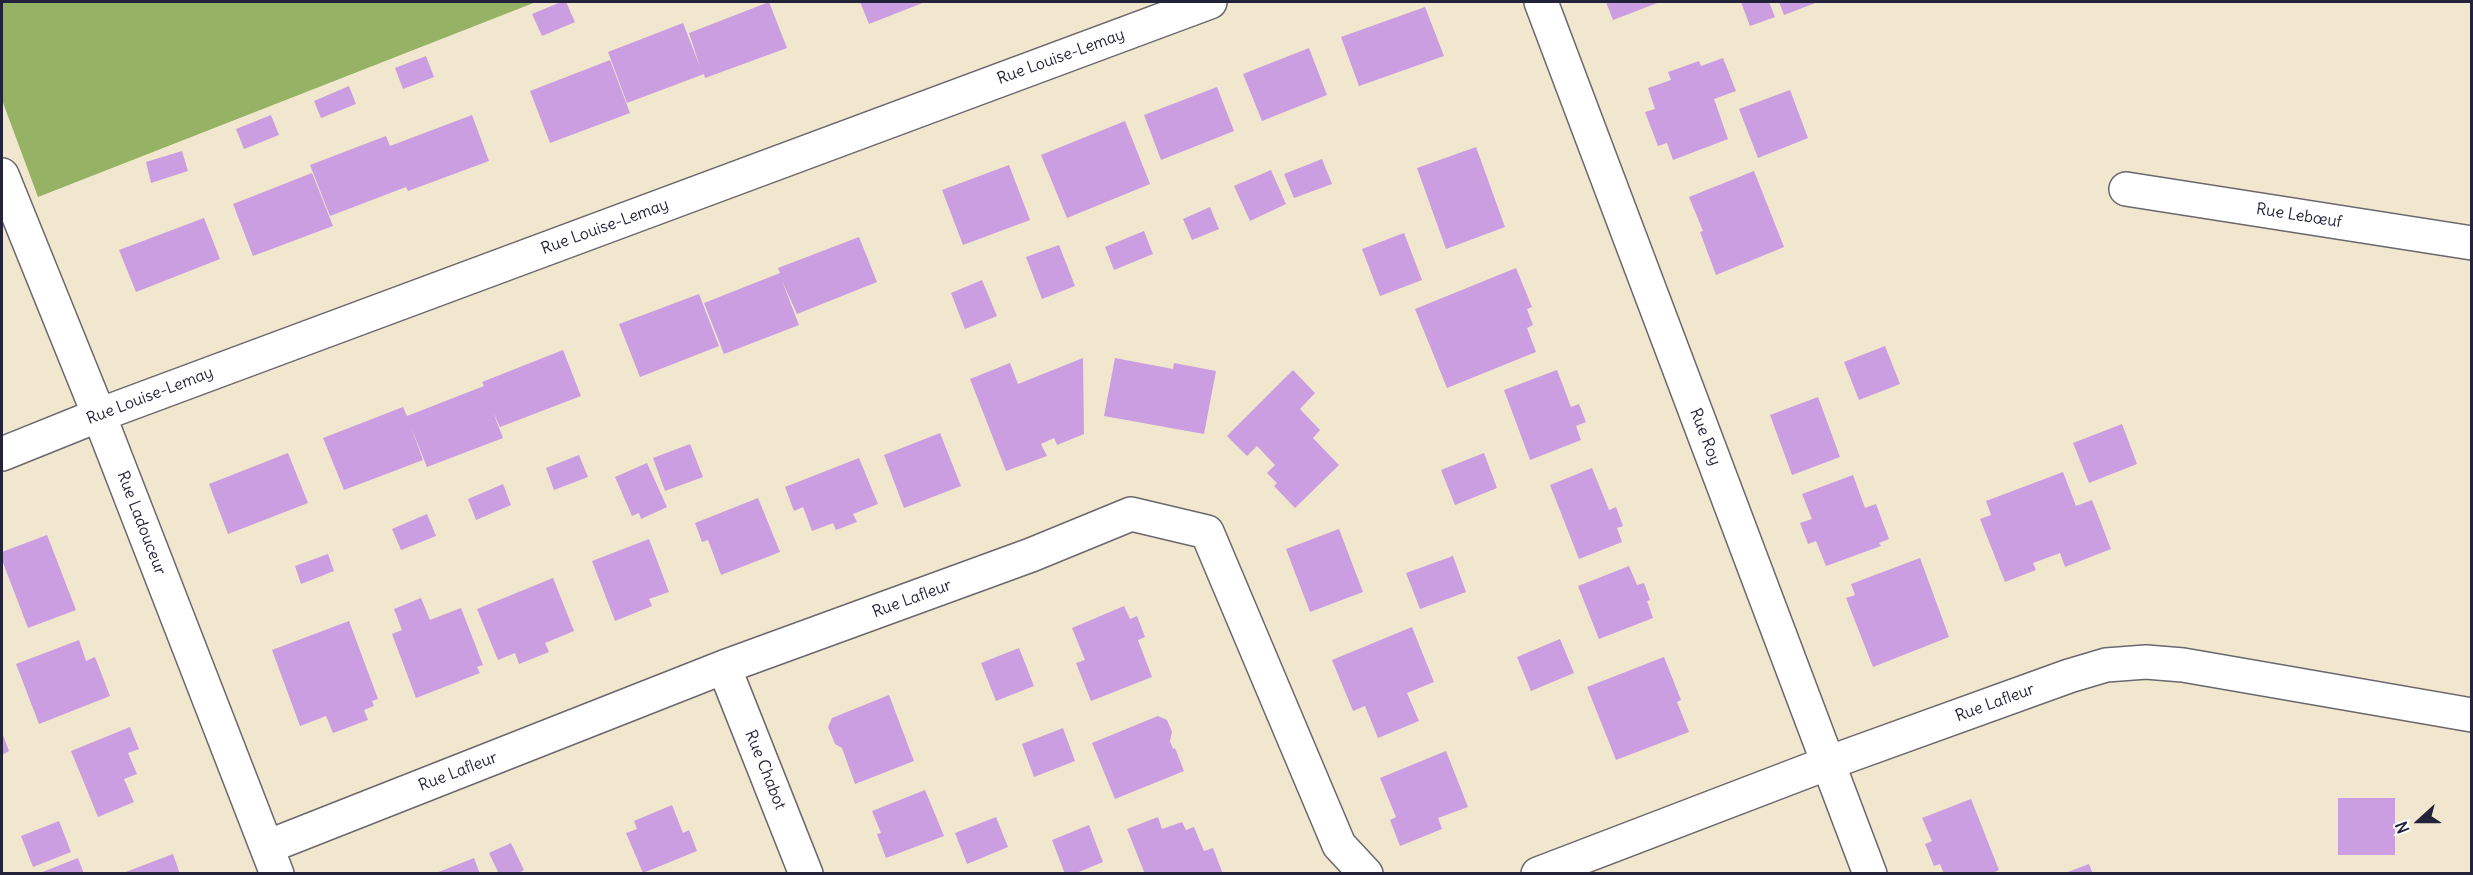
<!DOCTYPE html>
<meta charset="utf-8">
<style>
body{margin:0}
#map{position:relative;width:2473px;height:875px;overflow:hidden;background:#f1e7ce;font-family:Delius,sans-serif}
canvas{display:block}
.frame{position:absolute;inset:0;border:3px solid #22223b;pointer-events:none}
.north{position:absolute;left:2389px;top:791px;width:60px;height:60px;-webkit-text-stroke:4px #fff;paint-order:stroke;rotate:249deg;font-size:16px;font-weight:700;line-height:24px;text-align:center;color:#22223b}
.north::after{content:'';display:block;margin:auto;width:21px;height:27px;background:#22223b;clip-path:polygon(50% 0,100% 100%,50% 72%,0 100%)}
</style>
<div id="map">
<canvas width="2473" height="875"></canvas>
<div class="frame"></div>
<div class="north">N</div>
</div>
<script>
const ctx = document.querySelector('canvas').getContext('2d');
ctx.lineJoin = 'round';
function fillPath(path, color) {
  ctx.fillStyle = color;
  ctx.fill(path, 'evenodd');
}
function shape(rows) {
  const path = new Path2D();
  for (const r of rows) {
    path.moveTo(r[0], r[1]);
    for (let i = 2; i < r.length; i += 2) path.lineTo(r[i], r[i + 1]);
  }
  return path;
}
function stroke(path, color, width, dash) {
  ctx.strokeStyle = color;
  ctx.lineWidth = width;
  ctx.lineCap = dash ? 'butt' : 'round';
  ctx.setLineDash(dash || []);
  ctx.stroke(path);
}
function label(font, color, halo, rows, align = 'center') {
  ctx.font = font + ' Delius,sans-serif';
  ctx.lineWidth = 6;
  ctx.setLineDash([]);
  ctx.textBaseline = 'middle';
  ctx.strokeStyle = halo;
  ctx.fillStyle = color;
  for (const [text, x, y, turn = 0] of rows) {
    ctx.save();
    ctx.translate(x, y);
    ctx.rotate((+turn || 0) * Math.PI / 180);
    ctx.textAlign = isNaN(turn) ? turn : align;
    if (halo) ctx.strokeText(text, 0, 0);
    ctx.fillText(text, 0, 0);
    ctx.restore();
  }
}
fillPath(shape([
 [2,2,536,2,38,197,2,100]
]), '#96b264');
fillPath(shape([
 [561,2,566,2,575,22,542,36,532,14],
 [769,2,787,48,705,78,704,74,627,103,608,52,683,23,700,67,689,33],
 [860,2,925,2,869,24],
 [1606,2,1660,2,1613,20],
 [1741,2,1769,2,1775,17,1750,26],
 [1779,2,1818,2,1784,15],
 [1425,7,1444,56,1359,86,1341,37],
 [1309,48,1327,95,1262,121,1243,74],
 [426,56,434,77,403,89,395,68],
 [1723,58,1736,91,1714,99,1728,139,1673,160,1667,143,1658,146,1645,112,1655,109,1648,88,1671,80,1668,72,1699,61,1701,66],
 [610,60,630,113,550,143,530,91],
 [349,86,356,104,321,118,314,101],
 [1217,87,1234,131,1161,160,1144,115],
 [1790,90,1808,138,1758,158,1739,109],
 [271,115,279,135,244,149,236,129],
 [472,115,489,161,408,191,406,187,330,216,310,165,386,136,390,146],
 [1125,121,1150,184,1067,218,1041,155],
 [1476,147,1505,227,1446,249,1417,168],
 [182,151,188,171,151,183,146,162],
 [1322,159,1332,184,1294,198,1284,174],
 [1009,165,1030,220,963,245,942,190],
 [1271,170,1286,204,1250,221,1234,186],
 [1754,171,1784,247,1716,275,1700,232,1703,231,1689,197],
 [312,173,333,226,253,256,233,204],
 [1210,207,1219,229,1192,240,1183,219],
 [204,218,220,259,136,292,119,250],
 [1144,231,1153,254,1114,270,1105,247],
 [1404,233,1422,280,1380,296,1362,249],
 [859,237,877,282,797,314,782,281,799,325,724,354,704,303,780,273,778,268],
 [1059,245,1075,286,1042,299,1026,257],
 [1516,268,1532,307,1527,309,1533,325,1527,328,1536,352,1447,388,1415,309],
 [982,280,997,316,965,329,951,293],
 [699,294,719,346,640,377,619,324],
 [1885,346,1900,384,1859,400,1844,362],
 [563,350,581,396,500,427,493,412,503,438,427,467,411,427,423,460,344,490,323,438,403,407,407,416,484,386,482,382],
 [1083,358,1084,434,1057,445,1054,438,1041,444,1047,456,1006,471,970,379,1010,363,1018,384],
 [1115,358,1173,369,1174,363,1216,371,1204,434,1104,416],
 [1293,370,1315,393,1300,409,1320,430,1313,438,1339,465,1295,508,1274,486,1277,483,1267,473,1275,465,1257,446,1247,456,1227,436],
 [1557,370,1571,407,1579,404,1586,422,1576,426,1581,440,1530,460,1504,390],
 [1818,397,1840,457,1792,475,1770,415],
 [2122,424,2137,464,2089,483,2073,443],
 [940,433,961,486,904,508,884,455],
 [690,444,703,477,665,491,653,458],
 [288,453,308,503,228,534,209,484],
 [1484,453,1497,488,1455,505,1441,470],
 [579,455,588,477,554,490,546,468],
 [859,458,878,504,853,514,857,522,836,530,833,523,812,531,803,507,794,511,785,487],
 [647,463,667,507,641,519,639,513,632,516,615,477],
 [1592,468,1609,510,1616,507,1623,526,1617,528,1622,542,1579,559,1550,485],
 [2063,472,2076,506,2092,500,2111,549,2065,567,2060,553,2033,563,2036,570,2005,582,1980,519,1991,515,1986,501],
 [1853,475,1865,508,1876,504,1889,539,1879,543,1881,546,1826,566,1816,541,1808,544,1800,523,1812,519,1802,494],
 [503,484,511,505,476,520,468,499],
 [758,498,780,552,721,575,708,540,702,542,695,523],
 [427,514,436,536,401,550,392,529],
 [1339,529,1363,592,1310,612,1286,549],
 [47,535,76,610,28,628,2,560,2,552],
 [649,539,669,592,649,599,652,606,615,621,592,561],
 [328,554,334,571,301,584,295,566],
 [1453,556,1466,592,1420,609,1406,573],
 [1920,558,1949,637,1873,667,1846,598,1855,595,1851,584],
 [1629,566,1637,585,1644,583,1650,600,1647,601,1653,618,1599,639,1578,586],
 [553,578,574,631,545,643,549,652,519,664,515,653,498,660,477,609],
 [421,598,430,620,461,608,483,665,477,667,480,673,416,698,392,634,402,630,394,609],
 [1124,606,1130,619,1137,616,1145,637,1138,640,1152,677,1091,701,1076,663,1085,660,1072,628],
 [349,621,378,699,372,701,374,706,364,710,368,720,333,733,326,716,300,726,272,650],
 [1412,627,1434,682,1407,693,1419,721,1378,738,1365,706,1353,711,1332,660],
 [1560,639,1574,673,1531,691,1517,657],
 [79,640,86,661,95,657,110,696,39,724,16,664],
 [1019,648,1034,686,996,701,981,663],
 [1664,657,1681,700,1677,702,1689,732,1616,760,1587,687],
 [889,695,914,761,855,784,842,748,835,744,828,727,832,718],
 [1158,716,1167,720,1172,732,1170,741,1173,749,1175,748,1184,771,1115,799,1092,743],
 [130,727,139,749,128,753,137,774,124,779,134,802,98,817,71,751],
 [1063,728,1075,761,1034,777,1022,744],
 [3,735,9,751,2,755,2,736],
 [1446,751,1468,807,1438,818,1442,829,1400,846,1390,820,1396,817,1380,778],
 [925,790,944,836,886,858,877,834,881,833,872,811],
 [2338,798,2395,798,2395,855,2338,855],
 [1971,799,1999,870,1991,874,1944,874,1940,864,1934,866,1925,844,1932,841,1922,818],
 [672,805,683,833,689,830,697,851,643,873,626,833,637,829,634,821],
 [996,817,1008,847,967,864,955,833],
 [1158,817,1162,829,1182,822,1186,830,1194,827,1204,851,1213,848,1223,874,1145,874,1127,829],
 [59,821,71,852,33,867,21,836],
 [1089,825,1103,862,1074,874,1065,874,1052,840],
 [511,843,524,870,517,874,499,874,489,853],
 [173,854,180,874,123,874,123,873],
 [78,858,84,874,40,874,40,873],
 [474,858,480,874,436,874,436,873],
 [2089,864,2093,874,2065,874,2065,873]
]), '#cb9de1');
const minor = shape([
 [1541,2,1870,874],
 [2,175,99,415,277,874],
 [2126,189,2472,243],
 [2,454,99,415,1210,2],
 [724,667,806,874],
 [267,847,724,667,1031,555,1131,514,1207,532,1339,845,1366,874],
 [1538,874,1828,763,2069,676,2106,665,2146,662,2183,665,2472,715]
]);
stroke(minor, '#6a676e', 36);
stroke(minor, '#fff', 33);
label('16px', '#22223b', '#fff', [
 ["Rue Louise-Lemay",1061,57,-20],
 ["Rue Lebœuf",2299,216,9],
 ["Rue Louise-Lemay",605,227,-20],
 ["Rue Louise-Lemay",150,396,-21],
 ["Rue Roy",1705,437,69],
 ["Rue Ladouceur",141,523,69],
 ["Rue Lafleur",912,599,-20],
 ["Rue Lafleur",1995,703,-20],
 ["Rue Chabot",765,770,68],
 ["Rue Lafleur",458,772,-21]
]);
</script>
